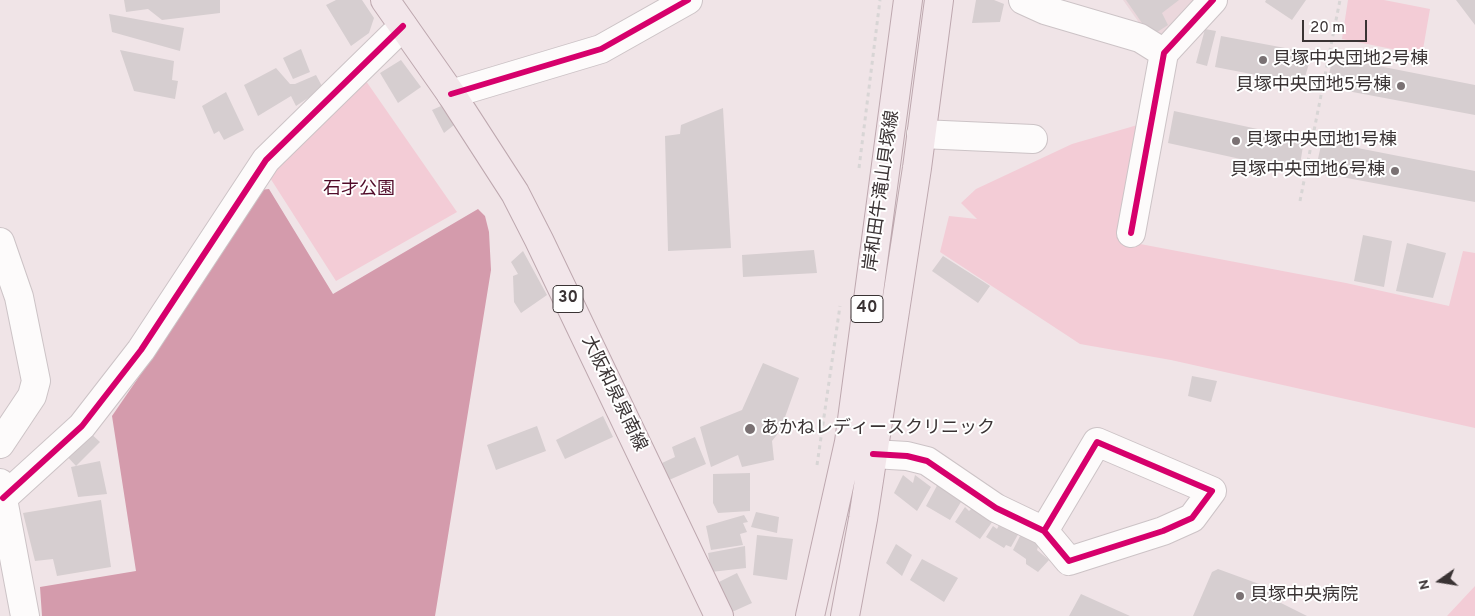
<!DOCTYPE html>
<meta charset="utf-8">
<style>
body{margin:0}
#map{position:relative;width:1475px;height:616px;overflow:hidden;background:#f0e4e7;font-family:Overpass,sans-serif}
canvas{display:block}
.north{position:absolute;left:1415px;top:556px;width:50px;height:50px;-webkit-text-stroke:4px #fff;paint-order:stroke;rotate:257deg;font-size:14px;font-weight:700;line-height:20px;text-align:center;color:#3a3334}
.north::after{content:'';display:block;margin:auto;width:18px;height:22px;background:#3a3334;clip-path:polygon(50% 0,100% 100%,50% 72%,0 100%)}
.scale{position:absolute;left:1302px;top:20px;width:65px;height:22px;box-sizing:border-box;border:2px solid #3a3334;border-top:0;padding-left:6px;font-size:15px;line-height:18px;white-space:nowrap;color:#3a3334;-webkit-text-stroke:4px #fff;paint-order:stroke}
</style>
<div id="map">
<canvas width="1475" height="616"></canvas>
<div class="north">N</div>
<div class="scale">20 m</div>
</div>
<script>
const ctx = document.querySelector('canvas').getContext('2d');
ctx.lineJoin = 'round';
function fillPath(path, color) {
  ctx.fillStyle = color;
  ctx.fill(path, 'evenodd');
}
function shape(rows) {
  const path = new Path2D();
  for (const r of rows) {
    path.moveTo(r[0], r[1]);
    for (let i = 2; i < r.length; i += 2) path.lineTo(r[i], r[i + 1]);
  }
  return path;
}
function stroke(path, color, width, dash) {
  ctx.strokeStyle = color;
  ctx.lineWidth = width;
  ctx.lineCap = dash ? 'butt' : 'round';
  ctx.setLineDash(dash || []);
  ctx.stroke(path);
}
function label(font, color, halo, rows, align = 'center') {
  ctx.font = font + ' Overpass,"Noto Sans JP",sans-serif';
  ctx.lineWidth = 4;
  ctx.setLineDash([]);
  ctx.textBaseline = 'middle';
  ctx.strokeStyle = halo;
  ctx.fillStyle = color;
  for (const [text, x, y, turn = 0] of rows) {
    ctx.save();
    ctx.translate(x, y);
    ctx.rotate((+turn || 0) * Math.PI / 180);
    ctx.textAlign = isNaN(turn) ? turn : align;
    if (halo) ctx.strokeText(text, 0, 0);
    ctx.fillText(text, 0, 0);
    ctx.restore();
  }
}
fillPath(shape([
 [1123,0,1201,0,1158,40,1152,41]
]), '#ebd7dc');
fillPath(shape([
 [1348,0,1384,0,1430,9,1422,55,1342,39],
 [366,81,457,212,336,281,265,170],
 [1141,124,1119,240,1346,283,1449,306,1463,251,1475,253,1475,428,1171,360,1080,344,940,252,949,216,977,219,961,203,976,189,1072,144],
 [1475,586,1475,616,1447,616]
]), '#f3ccd6');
fillPath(shape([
 [269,189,333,294,478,209,485,216,489,232,491,270,435,616,42,616,40,587,136,571,112,416,167,336,259,190]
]), '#d49bac');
fillPath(shape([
 [124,0,220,0,220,13,162,20,148,9,126,12],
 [336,0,362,0,374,18,369,33,351,46,326,5],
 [976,0,994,0,1004,4,1000,22,972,23],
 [1126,0,1179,0,1162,13,1168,25,1151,36],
 [1266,0,1306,0,1292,20,1265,2],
 [1456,0,1475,0,1475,25],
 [109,14,184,28,180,51,112,32],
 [1205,29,1216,31,1207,66,1196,63],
 [1221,36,1312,53,1303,84,1215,67],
 [301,49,310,72,293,79,283,58],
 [120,50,174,61,172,80,178,81,175,99,134,91],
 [1333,57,1475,85,1475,115,1326,87],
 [401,60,421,87,398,103,380,73],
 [276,68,290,84,295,84,316,75,323,88,296,106,291,96,258,116,244,85],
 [226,92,244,130,224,140,219,131,214,134,202,106],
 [441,106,454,125,444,133,432,110],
 [723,108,731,248,668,251,665,136,680,134,681,125],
 [1174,111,1304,139,1299,172,1168,143],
 [1322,141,1475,171,1475,202,1315,172],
 [1363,235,1392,241,1384,287,1354,281],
 [1407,243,1446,253,1433,298,1396,291],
 [814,250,817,273,743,277,742,255],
 [523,251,547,295,521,313,514,302,513,276,518,274,511,262],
 [943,256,990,286,978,303,932,271],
 [763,363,799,378,780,431,772,441,774,460,742,467,738,455,711,467,700,427,742,410],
 [1192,376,1217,381,1211,402,1188,396],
 [603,416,613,437,565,459,556,440],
 [537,426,546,451,496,470,487,445],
 [88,431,100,442,76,466,64,453],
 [695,437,706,464,669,480,662,463,675,457,672,447],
 [100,461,107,494,78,497,71,467],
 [750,473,750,511,718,513,713,503,713,474],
 [903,475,913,483,915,475,931,487,917,511,894,493],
 [940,480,964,497,950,520,926,506],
 [101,500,111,567,57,576,53,559,35,561,23,513],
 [976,504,995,518,980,539,955,522,965,507,969,511],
 [756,512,779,517,777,533,751,527],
 [744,515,748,522,743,523,747,532,740,534,743,545,711,550,706,526],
 [1002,519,1020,531,1011,547,1006,545,1004,548,986,537,993,526,997,529],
 [1023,530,1040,540,1037,550,1049,560,1038,572,1026,564,1026,559,1013,550],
 [757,535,793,539,787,580,753,575],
 [896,544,912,555,902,576,886,563],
 [745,546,746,568,711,572,708,553],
 [922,559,958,578,944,602,910,580],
 [1218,569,1281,592,1275,600,1307,616,1193,616,1212,572],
 [737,573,752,603,732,612,719,582],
 [1081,594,1130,616,1069,616]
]), '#d6ced0');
const minor = shape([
 [1023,0,1045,10,1140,38,1164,53],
 [451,94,601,49,688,0],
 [921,134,1033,139],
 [1131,233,1164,53,1213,0],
 [0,242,19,297,36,381,32,396,0,444],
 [873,454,907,456,927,461,996,508,1044,531,1069,561,1163,531,1192,518,1212,491,1097,442,1044,531],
 [0,483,25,616],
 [3,498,82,426,141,350,266,160,403,26]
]);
const major = shape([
 [385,0,451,94,515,193,539,240,719,616],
 [810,616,849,442,908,0],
 [845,616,863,519,917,168,939,0]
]);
stroke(minor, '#ccc3c6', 30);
stroke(major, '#bea8af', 30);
stroke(shape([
 [859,168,880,0],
 [1300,201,1340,0],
 [817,465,840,306]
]), '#d8d5d5', 3, [4, 4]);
stroke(minor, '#fdfbfb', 28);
stroke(major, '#f2e6ea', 28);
stroke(shape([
 [451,94,601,49,688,0],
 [1131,233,1164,53,1213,0],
 [873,454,907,456,927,461,996,508,1044,531,1069,561,1163,531,1192,518,1212,491,1097,442,1044,531],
 [3,498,82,426,141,350,266,160,403,26]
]), '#d6006c', 6);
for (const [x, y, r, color] of [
 [1263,60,5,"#7a7173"],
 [1401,86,5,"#7a7173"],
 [1236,141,5,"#7a7173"],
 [1395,171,5,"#7a7173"],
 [750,429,6,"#7a7173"],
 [1240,596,5,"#7a7173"]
]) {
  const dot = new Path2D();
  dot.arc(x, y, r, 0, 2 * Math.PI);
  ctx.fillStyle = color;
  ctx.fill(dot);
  stroke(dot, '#fff', 2);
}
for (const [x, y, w] of [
 [568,299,30],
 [867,309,32]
]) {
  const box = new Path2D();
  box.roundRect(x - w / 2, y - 13.5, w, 27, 4);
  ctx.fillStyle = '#fff';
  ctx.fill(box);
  stroke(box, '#3a3334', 1);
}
label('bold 16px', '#3a3334', null, [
 ["30",568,299],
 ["40",867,309]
]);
label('18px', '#3a3334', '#fff', [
 ["貝塚中央団地2号棟",1273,60],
 ["貝塚中央団地5号棟",1391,86,"right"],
 ["貝塚中央団地1号棟",1246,141],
 ["貝塚中央団地6号棟",1385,171,"right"],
 ["あかねレディースクリニック",761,429],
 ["貝塚中央病院",1250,596]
], 'left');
label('18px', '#510b29', '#fff', [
 ["石才公園",359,190]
]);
label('18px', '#3a3334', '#fff', [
 ["岸和田牛滝山貝塚線",883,191,-82],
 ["大阪和泉泉南線",613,394,64]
]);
</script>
